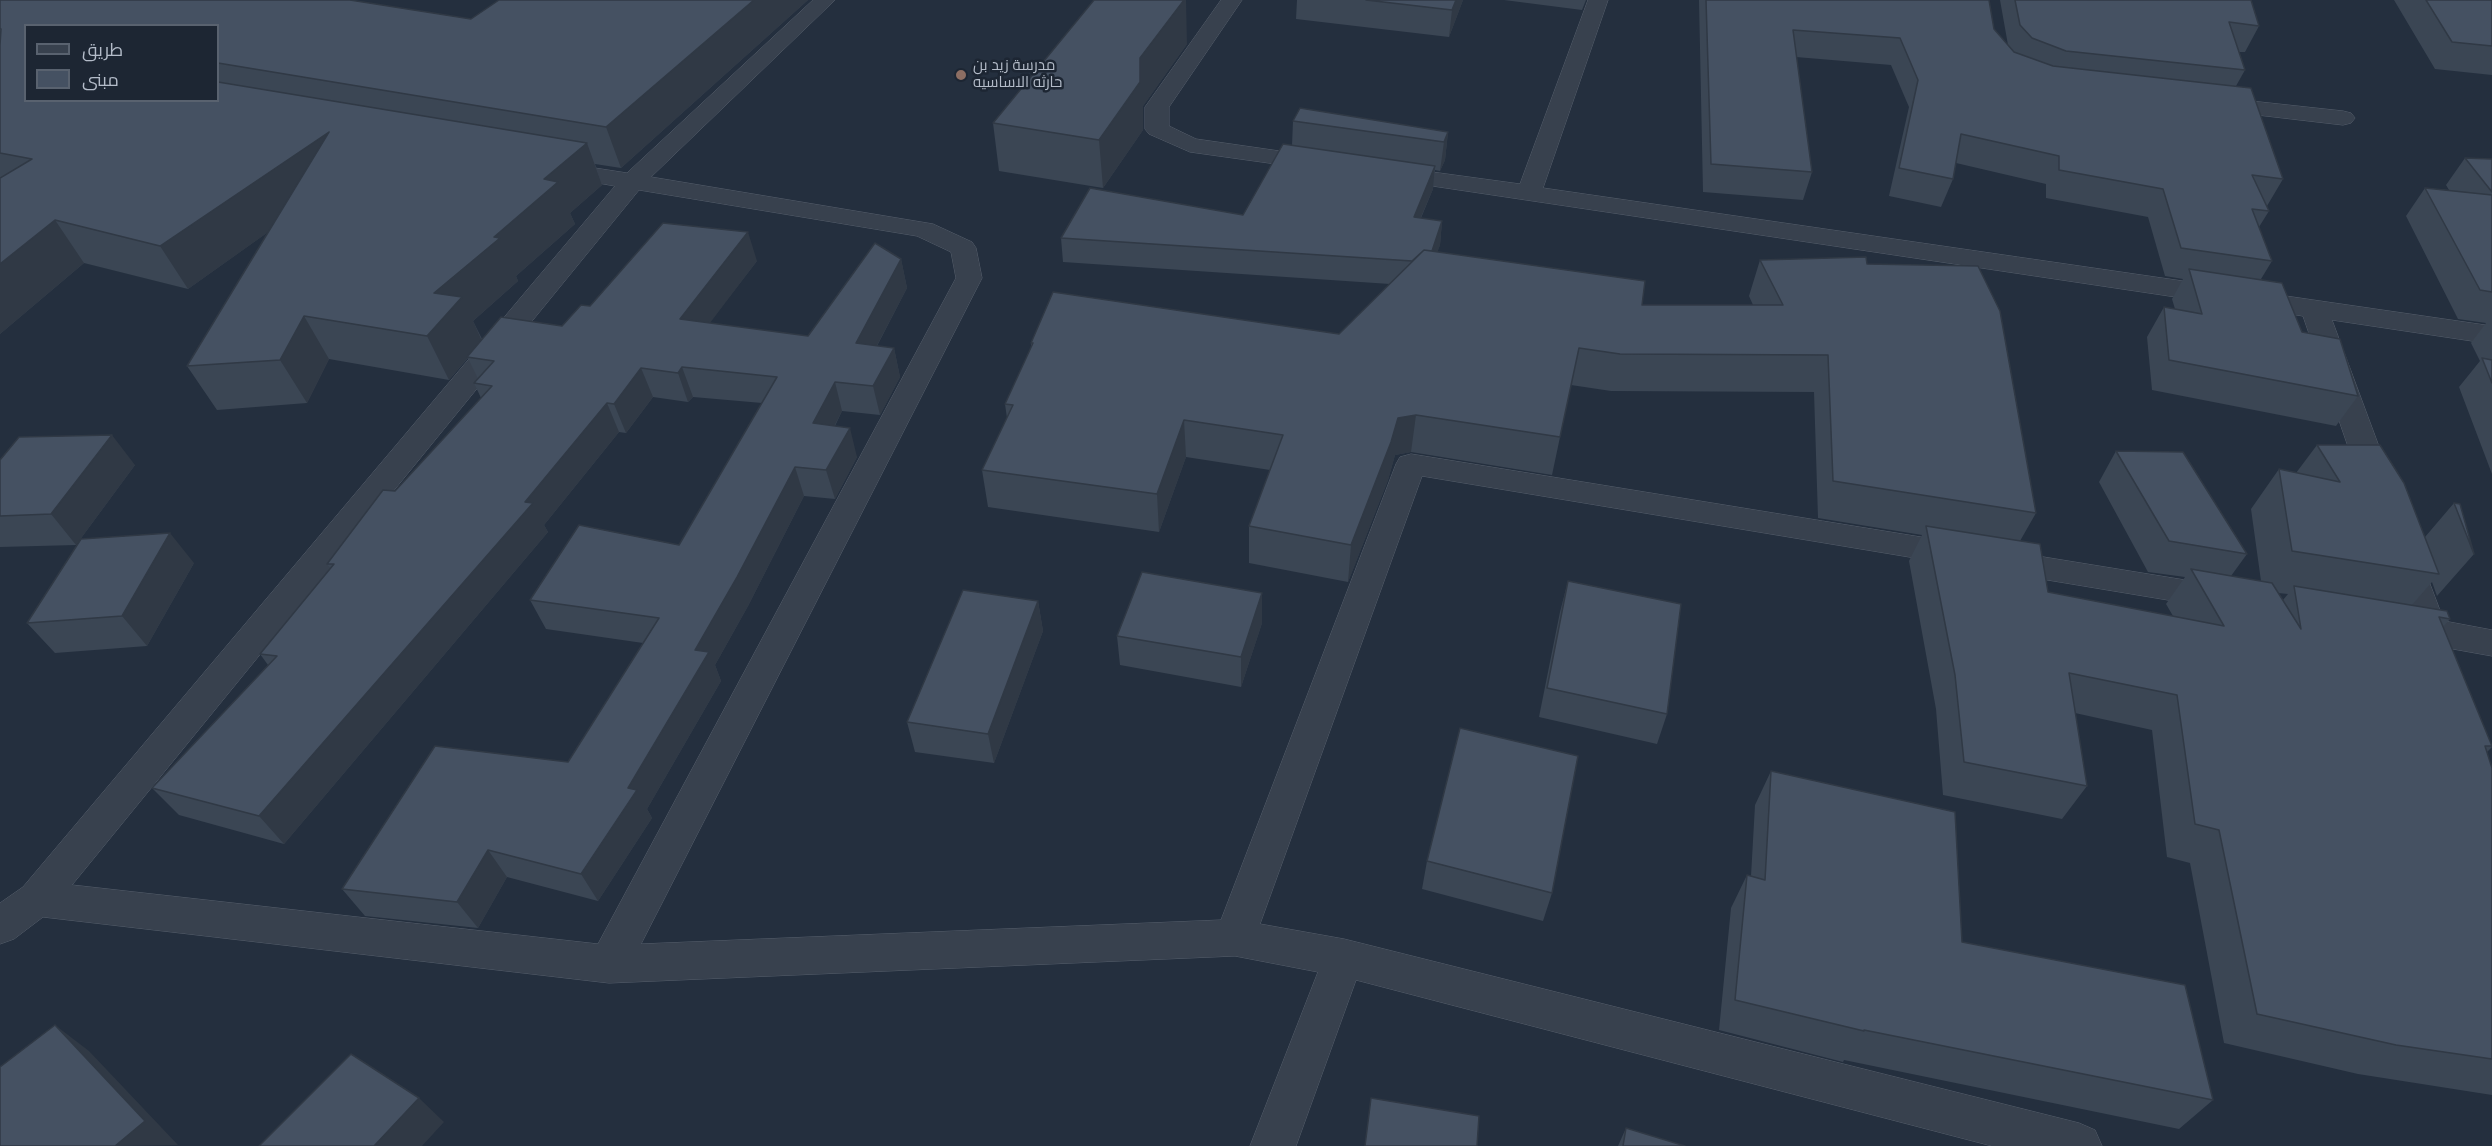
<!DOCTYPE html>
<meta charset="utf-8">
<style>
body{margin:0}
#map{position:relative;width:2492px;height:1146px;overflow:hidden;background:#242f3e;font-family:"Fira Sans",Cairo,sans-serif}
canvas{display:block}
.legend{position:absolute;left:24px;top:24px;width:195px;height:78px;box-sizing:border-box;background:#1d2633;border:2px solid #59626f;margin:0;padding:8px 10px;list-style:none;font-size:18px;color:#b4bcc9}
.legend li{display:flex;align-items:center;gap:12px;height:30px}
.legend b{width:30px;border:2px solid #59626f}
</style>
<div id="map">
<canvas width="2492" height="1146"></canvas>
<ul class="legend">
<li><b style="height:8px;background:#38414e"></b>طريق</li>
<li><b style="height:16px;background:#455162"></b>مبنى</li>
</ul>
</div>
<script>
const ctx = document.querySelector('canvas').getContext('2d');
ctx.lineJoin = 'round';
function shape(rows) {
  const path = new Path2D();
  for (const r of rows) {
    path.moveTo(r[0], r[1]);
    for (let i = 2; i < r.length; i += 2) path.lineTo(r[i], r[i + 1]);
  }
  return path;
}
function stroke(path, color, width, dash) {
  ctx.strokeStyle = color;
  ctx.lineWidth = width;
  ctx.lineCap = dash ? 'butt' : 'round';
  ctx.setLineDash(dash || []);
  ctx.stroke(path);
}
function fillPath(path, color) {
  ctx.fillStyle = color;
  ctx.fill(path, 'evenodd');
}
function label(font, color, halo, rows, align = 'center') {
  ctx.font = font + ' "Fira Sans",Cairo,sans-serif';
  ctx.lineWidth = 5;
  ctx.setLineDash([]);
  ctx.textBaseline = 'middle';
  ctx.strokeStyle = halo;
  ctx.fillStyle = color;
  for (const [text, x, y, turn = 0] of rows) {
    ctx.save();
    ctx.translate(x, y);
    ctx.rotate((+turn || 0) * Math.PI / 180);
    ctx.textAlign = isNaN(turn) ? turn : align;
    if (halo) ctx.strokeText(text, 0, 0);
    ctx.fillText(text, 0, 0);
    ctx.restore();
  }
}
const minor = shape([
 [813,0,835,0,651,177,933,224,972,242,976,248,982,278,641,944,1221,920,1396,464,1400,457,1411,454,2234,588,2239,597,2234,606,2222,609,1422,476,1260,924,1344,939,2079,1123,2095,1130,2102,1146,1992,1146,1356,980,1296,1146,1250,1146,1318,972,1235,956,609,983,43,917,14,939,0,944,0,903,23,887,615,186,547,174,544,169,547,164,556,162,627,173,813,0],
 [639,190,917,236,951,252,956,278,598,944,72,885,639,190],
 [1221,0,1242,0,1169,107,1169,126,1196,139,1328,158,1331,163,1328,168,1319,170,1190,152,1149,134,1145,129,1145,107,1221,0],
 [1588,0,1608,0,1543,188,2492,326,2492,344,2332,320,2394,487,2389,495,2378,498,2367,495,2362,487,2303,316,1379,178,1376,173,1379,168,1388,166,1520,184,1588,0],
 [2214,97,2343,111,2351,113,2355,118,2351,123,2343,125,2206,109,2202,104,2206,99,2214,97],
 [2403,543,2415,547,2419,555,2444,621,2492,630,2492,656,2453,649,2448,657,2436,661,2424,657,2417,642,2391,636,2386,627,2391,618,2407,615,2387,555,2391,547,2403,543]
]);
stroke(minor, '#565f6c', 1);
fillPath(minor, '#38414e');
fillPath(shape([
 [0,0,471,19,808,0,621,168,595,164,602,185,570,213,575,224,516,276,518,281,473,321,482,339,562,326,590,306,757,261,709,323,808,336,901,259,907,288,877,346,894,348,900,377,880,415,842,411,835,426,857,457,835,499,804,496,748,606,715,665,721,681,647,809,652,818,598,901,507,877,478,928,365,916,342,889,568,762,643,643,546,629,530,600,679,545,762,403,693,397,688,402,653,397,626,433,619,432,544,525,548,532,284,844,179,815,152,788,268,665,260,654,330,568,327,564,481,398,474,383,478,379,468,358,449,380,329,359,307,403,217,410,187,366,268,232,188,289,84,263,0,334],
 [26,26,218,26,218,100,26,100],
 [1297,0,1463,0,1449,37,1296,19],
 [1504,0,1586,0,1582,10],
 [1699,0,1989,0,1994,29,2008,45,2000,0,2251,0,2259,26,2245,52,2239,52,2245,70,2236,86,2283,179,2267,206,2269,211,2259,227,2272,261,2261,279,2302,332,2358,396,2336,426,2152,390,2147,337,2164,307,2175,309,2172,299,2183,279,2165,276,2148,217,2046,198,2046,184,1956,163,1953,179,1941,207,1889,196,1909,107,1891,65,1796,57,1812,172,1803,200,1703,192],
 [2394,0,2492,0,2492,75,2435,69],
 [1187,44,1143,106,1143,130,1103,188,999,171,993,123],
 [1293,121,1448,132,1445,160,1440,171,1435,170,1433,189,1421,218,1442,221,1440,245,1437,252,1642,305,1753,305,1749,296,1760,260,1867,264,2036,513,2020,541,2048,592,2173,616,2166,604,2185,577,2148,572,2099,482,2116,451,2247,554,2231,576,2261,581,2251,509,2279,469,2296,473,2317,445,2425,537,2454,503,2474,554,2437,596,2432,582,2411,606,2450,619,2443,627,2492,747,2487,752,2492,768,2492,1095,2358,1074,2224,1043,2190,863,2167,857,2152,730,2075,713,2087,786,2062,819,1943,795,1936,709,1909,561,1922,535,1818,518,1814,392,1611,391,1571,385,1552,475,1411,452,1395,455,1388,480,1348,582,1249,563,1249,526,1270,470,1186,457,1159,532,988,507,982,470,1007,418,1005,404,1031,348,1031,343,1339,334,1390,284,1063,262,1061,238,1243,215,1292,145],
 [2278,593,2288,594,2283,600],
 [2465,158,2492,159,2492,474,2459,387,2480,361,2471,343,2486,323,2458,319,2406,216,2425,188,2449,190,2446,185],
 [0,460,135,465,76,545,0,547],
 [194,563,147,646,55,653,27,623],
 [1568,581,1667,714,1657,744,1539,717,1560,612],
 [1262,593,1262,623,1241,687,1120,665,1117,636],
 [1038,601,1043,631,994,763,915,752,907,722],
 [1771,771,1962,942,2213,1100,2179,1129,1844,1060,1843,1062,1719,1030,1731,908,1747,875,1751,876,1755,805],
 [1427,861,1552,893,1543,921,1422,889],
 [1626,1128,1685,1146,1618,1146]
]), '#3b4654');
fillPath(shape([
 [754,0,808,0,621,168,606,127],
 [1184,0,1186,0,1187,44,1143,106,1143,130,1103,188,1099,140,1140,58],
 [1456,0,1463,0,1449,37,1452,10],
 [329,132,350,174,188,289,160,246],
 [1448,132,1445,160,1440,171,1444,142],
 [587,143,602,185,570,213,575,224,516,276,518,281,473,321,482,341,449,380,427,336,434,293,494,237,544,179],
 [1435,166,1433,189,1411,240,1414,217],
 [55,220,84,263,0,334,0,264],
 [1442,221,1440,245,1426,286,1428,262],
 [748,232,757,261,691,348,680,319],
 [901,259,907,288,863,372,856,343],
 [304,316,329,359,307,403,280,360],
 [894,348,900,377,880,415,873,386],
 [682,367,693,397,688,402,678,373],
 [641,368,653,397,626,433,614,404],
 [835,382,842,411,821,452,813,423],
 [607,403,619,432,544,525,548,532,284,844,259,816,525,502],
 [1416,415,1411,452,1395,455,1388,480,1348,582,1351,545,1398,418],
 [1184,420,1186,457,1159,532,1157,494],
 [850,428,857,457,835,499,826,470],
 [112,435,135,465,76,545,51,514],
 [795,467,804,496,748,606,715,665,721,681,647,809,652,818,598,901,581,874,628,788,695,650],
 [170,533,194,563,147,646,122,616],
 [1262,593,1262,623,1241,687,1241,657],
 [1038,601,1043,631,994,763,988,734],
 [488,850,507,877,478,928,457,902],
 [55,1025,89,1051,178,1145,115,1146],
 [419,1098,444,1122,422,1146,374,1146]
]), '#303945');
const building = shape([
 [0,0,350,0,471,19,499,0,754,0,606,127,218,63,218,26,26,26,26,100,218,100,218,82,587,143,544,179,558,182,494,237,500,238,434,293,462,297,427,336,304,316,280,360,187,366,329,132,160,246,55,220,0,264,0,178,32,159,0,153,0,45,1,29,0,28,0,0],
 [1094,0,1184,0,1140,58,1140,82,1099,140,993,123,1094,0],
 [1366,0,1456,0,1452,10,1366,0],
 [1706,0,1989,0,1994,29,2014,52,2053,66,2251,88,2283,179,2252,175,2269,211,2252,209,2272,261,2181,248,2163,189,2059,170,2059,156,1961,134,1953,179,1899,168,1918,80,1900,38,1793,30,1812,172,1711,164,1706,0],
 [2015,0,2251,0,2259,26,2229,22,2245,70,2066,51,2032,38,2020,25,2015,0],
 [2426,0,2492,0,2492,46,2452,42,2426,0],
 [1300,108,1448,132,1444,142,1293,121,1300,108],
 [1283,144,1435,166,1414,217,1442,221,1432,251,1424,250,1412,261,1061,238,1090,188,1243,215,1283,144],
 [2465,158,2492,159,2492,192,2465,158],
 [2425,188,2492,195,2492,292,2480,290,2425,188],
 [663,223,748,232,680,319,808,336,875,243,901,259,856,343,894,348,873,386,835,382,813,423,850,428,826,470,795,467,737,577,695,650,709,652,628,788,637,790,581,874,488,850,457,902,342,889,435,746,568,762,659,618,530,600,579,525,679,545,777,377,682,367,678,373,641,368,614,404,607,403,525,502,533,503,259,816,152,788,277,656,260,654,334,564,327,564,383,490,395,491,492,386,474,383,494,361,467,357,501,317,562,326,581,305,590,306,663,223],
 [1424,250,1645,281,1642,305,1783,305,1760,260,1866,257,1867,264,1978,266,2000,311,2036,513,1833,481,1828,355,1620,354,1579,348,1560,437,1416,415,1398,418,1391,442,1351,545,1249,526,1283,435,1184,420,1157,494,982,470,1013,405,1005,404,1033,343,1031,343,1053,292,1339,334,1424,250],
 [2189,269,2282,283,2302,332,2340,339,2358,396,2169,360,2164,307,2202,314,2189,269],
 [2482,358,2492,360,2492,383,2482,358],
 [112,435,51,514,0,516,0,460,19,437,112,435],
 [2317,445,2380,445,2404,483,2439,574,2292,551,2279,469,2340,482,2317,445],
 [2116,451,2183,452,2247,554,2169,541,2116,451],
 [2454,503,2460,504,2474,554,2454,503],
 [1926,526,2040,544,2048,592,2224,626,2191,569,2272,583,2301,629,2294,586,2447,611,2450,619,2439,617,2492,746,2485,746,2492,768,2492,1059,2396,1045,2257,1014,2219,830,2195,824,2177,695,2069,673,2087,786,1964,762,1955,675,1926,526],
 [170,533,122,616,27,623,81,539,170,533],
 [1142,572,1262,593,1241,657,1117,636,1142,572],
 [1568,581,1681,604,1667,714,1547,688,1568,581],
 [963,590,1038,601,988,734,907,722,963,590],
 [1460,728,1578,756,1552,893,1427,861,1460,728],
 [1771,771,1955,812,1962,942,2185,985,2213,1100,1864,1030,1864,1031,1735,1000,1747,875,1765,880,1771,771],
 [55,1025,145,1121,115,1146,0,1146,0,1067,55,1025],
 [351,1054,419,1098,374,1146,259,1146,351,1054],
 [1371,1098,1479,1116,1477,1146,1365,1146,1371,1098],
 [1626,1128,1685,1146,1623,1146,1626,1128]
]);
fillPath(building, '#455162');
stroke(building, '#303945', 1.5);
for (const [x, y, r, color] of [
 [961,75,6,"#8d6e63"]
]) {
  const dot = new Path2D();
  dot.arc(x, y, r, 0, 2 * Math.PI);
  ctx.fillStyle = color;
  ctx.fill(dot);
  stroke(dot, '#1d2633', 2);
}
label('15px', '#b4bcc9', '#1d2633', [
 ["مدرسة زيد بن",973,66],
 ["حارثه الاساسيه",973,83]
], 'left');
</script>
